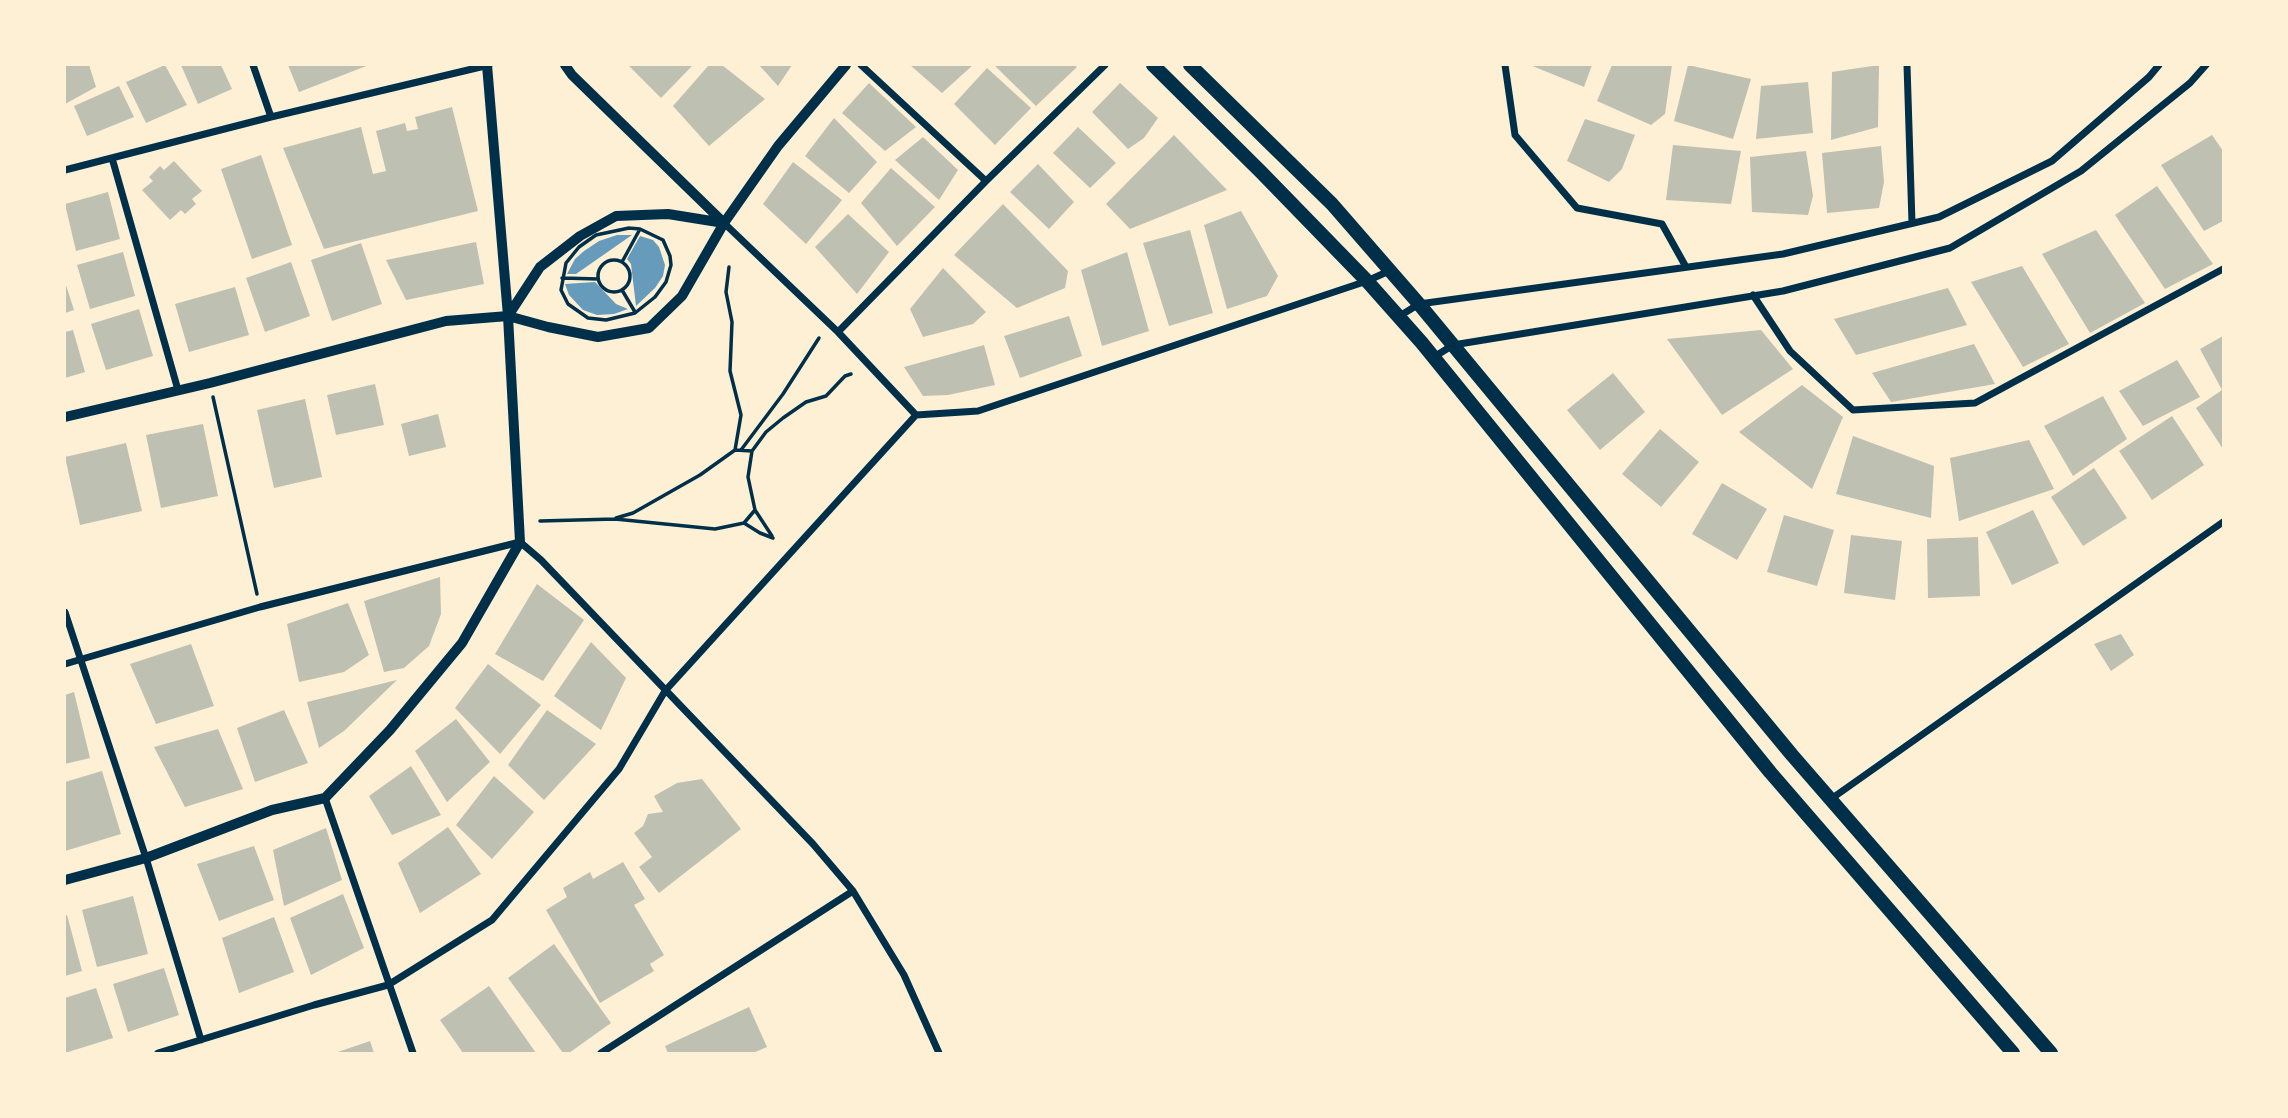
<!DOCTYPE html>
<style>
body{margin:0}
#map{position:relative;width:2288px;height:1118px;overflow:hidden;background:#fdf0d5;font-family:Arial,sans-serif}
canvas{display:block}
.frame{position:absolute;inset:0;border:66px solid #fdf0d5;pointer-events:none}
</style>
<div id="map">
<canvas width="2288" height="1118"></canvas>
<div class="frame"></div>
</div>
<script>
const ctx = document.querySelector('canvas').getContext('2d');
ctx.lineJoin = 'round';
function fillPath(path, color) {
  ctx.fillStyle = color;
  ctx.fill(path, 'evenodd');
}
function shape(rows) {
  const path = new Path2D();
  for (const r of rows) {
    if (r.length === 3) {
      path.moveTo(r[0] + r[2], r[1]);
      path.arc(r[0], r[1], r[2], 0, 2 * Math.PI);
      continue;
    }
    path.moveTo(r[0], r[1]);
    for (let i = 2; i < r.length; i += 2) path.lineTo(r[i], r[i + 1]);
  }
  return path;
}
function stroke(path, color, width, dash) {
  ctx.strokeStyle = color;
  ctx.lineWidth = width;
  ctx.lineCap = dash ? 'butt' : 'round';
  ctx.setLineDash(dash || []);
  ctx.stroke(path);
}
fillPath(shape([
 [617,235,632,235,576,274,567,274,575,259,584,251,599,241],
 [640,236,653,240,659,247,665,265,663,276,655,288,636,306,631,264,627,259],
 [595,282,616,304,628,309,614,314,597,315,583,310,569,295,565,284]
]), '#669bbc');
fillPath(shape([
 [65,65,89,65,96,87,65,104],
 [165,65,187,105,146,123,126,82],
 [181,65,221,65,232,89,198,104],
 [288,65,369,65,299,92],
 [628,65,693,65,661,98],
 [709,65,722,65,765,99,709,146,673,106],
 [759,65,792,65,778,86],
 [910,65,973,65,942,93],
 [994,65,1074,65,1077,67,1036,106],
 [1530,65,1592,65,1584,87],
 [1612,65,1672,65,1665,114,1651,125,1597,101],
 [1688,65,1751,79,1733,139,1674,121],
 [1879,65,1878,127,1831,140,1832,72],
 [987,68,1031,108,995,145,954,104],
 [1808,82,1813,133,1756,139,1761,86],
 [869,83,916,127,885,151,842,113],
 [1120,83,1158,118,1144,138,1128,149,1092,112],
 [119,86,134,117,87,136,74,106],
 [452,107,478,211,324,249,283,148,361,127,373,174,386,171,376,131,405,123,407,131,418,129,415,117],
 [834,118,877,162,849,193,805,156],
 [1585,119,1635,135,1622,169,1609,182,1567,161],
 [1078,127,1116,163,1090,188,1053,153],
 [1174,135,1227,190,1130,229,1106,204],
 [2212,135,2223,151,2223,221,2204,231,2161,165],
 [923,137,958,170,939,200,895,160],
 [1673,145,1741,151,1731,204,1666,200],
 [1881,146,1884,182,1879,208,1827,213,1822,153],
 [1806,151,1813,196,1808,215,1752,212,1750,157],
 [261,155,292,245,252,259,221,169],
 [174,161,202,191,192,199,196,204,185,214,181,210,170,220,142,190,153,181,149,177,160,166,164,170],
 [793,162,842,200,806,244,763,204],
 [1038,164,1074,202,1049,229,1010,192],
 [891,168,935,207,897,246,861,203],
 [2157,186,2213,264,2165,289,2115,215],
 [108,192,120,239,76,251,65,204],
 [1003,204,1068,271,1065,288,1017,308,954,255],
 [1241,211,1278,276,1267,296,1227,309,1204,225],
 [848,214,889,252,857,294,815,247],
 [1190,230,1213,313,1169,326,1143,243],
 [2096,230,2145,303,2090,333,2042,254],
 [476,242,484,284,406,300,386,260],
 [361,243,382,304,332,321,311,260],
 [123,252,135,296,90,309,77,265],
 [1127,252,1149,331,1102,346,1081,270],
 [291,262,310,316,265,332,246,278],
 [2022,266,2069,344,2023,367,1971,282],
 [943,268,986,312,973,324,923,337,910,309],
 [65,282,74,310,65,313],
 [235,287,249,335,189,352,175,304],
 [1948,288,1967,325,1856,355,1834,319],
 [139,309,153,356,106,370,91,324],
 [1069,316,1082,356,1020,378,1004,336],
 [73,330,85,372,65,378,65,332],
 [1761,330,1793,369,1722,415,1667,339],
 [2223,336,2223,449,2196,408,2222,390,2200,349],
 [1974,344,1995,384,1891,402,1872,373],
 [984,345,995,385,948,395,923,396,904,367],
 [2177,360,2200,397,2143,426,2119,391],
 [1613,373,1645,412,1600,450,1567,410],
 [375,384,384,425,336,435,327,395],
 [1802,385,1843,417,1812,489,1739,432],
 [2103,396,2127,439,2073,476,2044,426],
 [305,399,322,477,274,488,257,410],
 [438,414,446,447,409,456,401,424],
 [2172,416,2204,465,2152,500,2119,451],
 [203,424,218,496,161,508,146,435],
 [1660,429,1699,462,1661,507,1622,474],
 [1853,436,1934,466,1931,518,1836,494],
 [2029,440,2054,489,1959,521,1950,458],
 [126,443,142,511,80,525,65,457],
 [2094,468,2127,518,2083,546,2051,497],
 [1722,483,1767,509,1737,560,1692,534],
 [2033,510,2059,563,2012,585,1986,532],
 [1784,515,1834,530,1817,586,1767,572],
 [1851,535,1902,541,1895,600,1844,593],
 [1978,537,1980,596,1928,598,1927,539],
 [440,577,441,614,429,646,404,668,384,672,364,601],
 [537,584,584,620,543,681,495,654],
 [348,603,369,655,344,672,299,682,287,624],
 [2121,634,2134,655,2111,671,2094,644],
 [591,642,626,678,601,730,554,696],
 [191,644,214,706,156,724,130,664],
 [488,664,541,705,500,754,455,708],
 [397,680,344,731,319,748,307,702],
 [74,692,90,758,65,764,65,695],
 [284,710,308,763,255,782,237,728],
 [547,710,596,744,544,800,508,765],
 [456,719,490,762,447,802,415,751],
 [218,729,243,789,185,807,154,747],
 [411,766,441,815,392,835,369,796],
 [102,771,121,834,65,851,65,782],
 [494,776,534,812,492,859,456,825],
 [702,779,741,829,659,893,639,867,652,857,634,833,643,826,648,814,663,812,654,796,677,783],
 [448,827,481,874,420,913,398,863],
 [326,828,342,880,284,906,273,850],
 [254,846,274,900,219,921,197,864],
 [623,862,645,899,634,905,664,955,650,964,654,971,600,1003,546,910,567,897,563,888,590,872,593,879],
 [343,894,364,948,311,975,290,918],
 [133,896,148,954,97,967,82,910],
 [67,915,82,971,65,976,65,916],
 [274,917,294,972,239,993,222,938],
 [554,944,611,1023,569,1053,563,1053,508,978],
 [164,968,179,1015,128,1032,113,984],
 [489,986,536,1053,463,1053,440,1020],
 [96,988,113,1038,65,1053,65,998],
 [749,1007,767,1047,753,1053,668,1053,665,1046],
 [370,1041,374,1053,335,1053]
]), '#bec0b2');
stroke(shape([
 [629,228,640,229,663,240,670,256,671,265,666,282,655,297,635,313,606,320,588,318,568,304,561,290,566,263,579,247,596,235,629,228],
 [614,276,16],
 [622,262,640,229],
 [729,267,726,292,732,322,730,371,741,415,735,450],
 [562,278,598,279],
 [622,290,635,312],
 [213,397,257,594],
 [741,450,783,394,819,338],
 [755,510,772,536],
 [616,518,633,513,700,475,735,450,752,451],
 [540,521,615,519,715,529,744,523,760,533,773,538],
 [744,523,755,510,748,477,752,451,766,432,783,418,806,402,826,396,845,376,851,374]
]), '#003049', 3.5);
stroke(shape([
 [253,65,271,117],
 [861,65,986,181],
 [1505,65,1515,135,1577,208,1662,224,1686,267],
 [1907,65,1912,223],
 [112,158,178,390],
 [65,170,271,117,489,65],
 [724,223,838,332,916,415,978,411,1367,281,1389,271],
 [1753,295,1790,351,1853,410,1975,403,2223,269],
 [1398,317,1419,304,1783,254,1939,217,2052,161,2149,77,2159,65],
 [838,332,986,181,1105,65],
 [1434,357,1453,345,1783,291,1950,248,2081,171,2190,83,2206,65],
 [65,612,146,858,201,1040],
 [65,664,260,607,520,542,541,560,813,844,853,891,904,975,939,1053],
 [325,798,413,1053],
 [1831,799,2223,522],
 [158,1053,314,1005,388,985,492,920,619,769,665,691,916,415],
 [601,1053,853,891]
]), '#003049', 7);
stroke(shape([
 [565,65,572,75,724,223],
 [724,223,668,214,616,216,580,236,540,267,508,316,548,327,598,337,649,328,682,296,724,223,778,146,846,65],
 [65,417,210,383,446,321,508,316],
 [65,880,146,858,272,810,325,798,390,730,462,643,520,542,508,316,487,65]
]), '#003049', 10);
stroke(shape([
 [1153,65,1261,172,1367,281,1422,343,1770,772,2013,1053],
 [1190,65,1332,204,1419,304,1792,755,2051,1053]
]), '#003049', 14);
</script>
